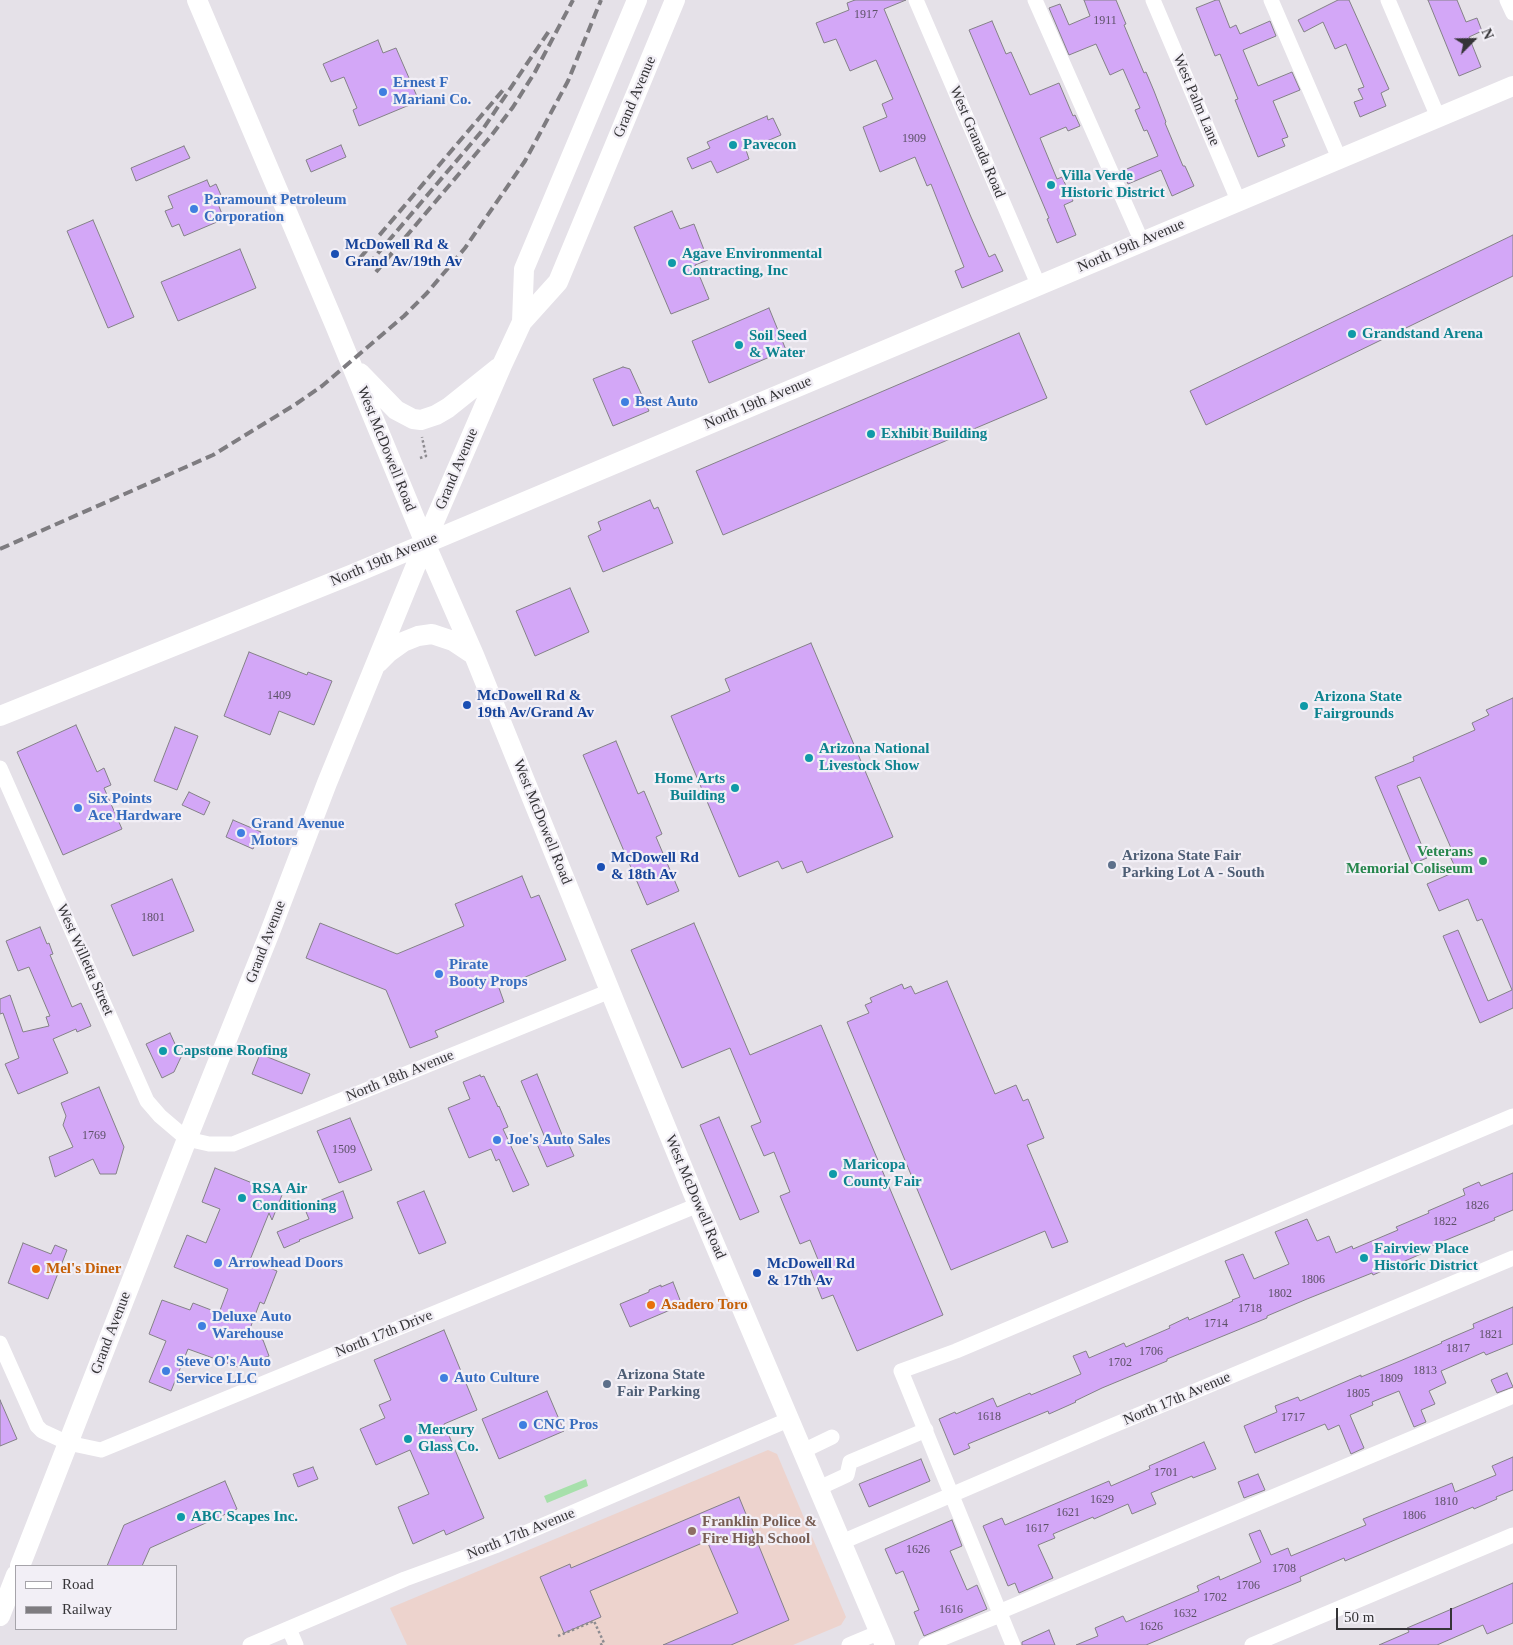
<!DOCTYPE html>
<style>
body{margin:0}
#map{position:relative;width:1513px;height:1645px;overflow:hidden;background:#e5e1e8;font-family:Georgia,serif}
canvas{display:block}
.legend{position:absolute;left:15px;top:1565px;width:162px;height:65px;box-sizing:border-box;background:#f2eff6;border:1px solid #a6a4aa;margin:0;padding:6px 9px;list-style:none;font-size:15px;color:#353437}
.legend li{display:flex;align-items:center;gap:10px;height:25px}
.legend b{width:25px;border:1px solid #a6a4aa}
.north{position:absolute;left:1448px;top:15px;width:50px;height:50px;-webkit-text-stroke:4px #f2eff6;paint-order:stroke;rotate:67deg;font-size:14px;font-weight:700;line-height:20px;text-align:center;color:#353437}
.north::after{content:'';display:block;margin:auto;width:18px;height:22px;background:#353437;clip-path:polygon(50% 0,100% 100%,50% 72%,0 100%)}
.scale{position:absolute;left:1336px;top:1608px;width:116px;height:22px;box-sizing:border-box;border:2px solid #353437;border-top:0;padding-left:6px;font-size:15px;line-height:18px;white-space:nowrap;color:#353437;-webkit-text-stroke:4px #f2eff6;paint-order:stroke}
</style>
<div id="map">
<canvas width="1513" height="1645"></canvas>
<ul class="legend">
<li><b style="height:6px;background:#fff"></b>Road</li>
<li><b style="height:6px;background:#7e7c80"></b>Railway</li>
</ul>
<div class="north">N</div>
<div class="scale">50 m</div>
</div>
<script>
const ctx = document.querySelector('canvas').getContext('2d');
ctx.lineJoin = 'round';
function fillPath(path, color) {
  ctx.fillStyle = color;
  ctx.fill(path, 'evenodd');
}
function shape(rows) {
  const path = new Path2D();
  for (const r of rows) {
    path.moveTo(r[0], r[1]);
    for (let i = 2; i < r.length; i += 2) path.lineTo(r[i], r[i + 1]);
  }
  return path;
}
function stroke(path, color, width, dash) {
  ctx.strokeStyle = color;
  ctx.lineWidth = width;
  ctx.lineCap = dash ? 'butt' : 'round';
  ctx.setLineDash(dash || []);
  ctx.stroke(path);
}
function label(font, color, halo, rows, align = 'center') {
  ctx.font = font + ' Georgia,serif';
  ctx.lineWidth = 4.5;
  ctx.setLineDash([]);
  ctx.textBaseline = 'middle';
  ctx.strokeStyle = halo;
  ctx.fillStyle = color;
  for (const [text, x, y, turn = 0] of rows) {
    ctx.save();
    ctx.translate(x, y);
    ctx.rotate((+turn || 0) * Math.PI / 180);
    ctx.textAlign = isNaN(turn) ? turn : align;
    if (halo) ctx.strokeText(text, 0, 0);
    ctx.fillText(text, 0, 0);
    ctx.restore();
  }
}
fillPath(shape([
 [768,1450,777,1454,846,1617,841,1625,793,1645,407,1645,390,1608]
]), '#edd3cd');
fillPath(shape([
 [586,1479,588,1486,547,1503,544,1496]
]), '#a7e0ab');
const building = shape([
 [855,0,906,0,884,9,971,217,989,257,995,254,1003,271,962,288,955,271,964,267,931,184,927,186,915,157,880,172,863,127,887,117,882,104,893,99,876,60,850,71,836,39,824,43,816,23,849,10,847,3,855,0],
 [1084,0,1116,0,1126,24,1124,25,1144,73,1146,72,1154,91,1166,122,1165,123,1183,166,1185,166,1194,186,1172,196,1161,170,1128,184,1122,171,1158,156,1147,130,1144,131,1135,110,1140,108,1123,69,1110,75,1096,44,1069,55,1049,8,1060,4,1069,25,1090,16,1084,0],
 [1216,0,1219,0,1230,28,1236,25,1240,34,1270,21,1276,36,1243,50,1258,86,1292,72,1300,90,1273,101,1288,137,1282,139,1285,146,1258,157,1235,100,1238,99,1220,54,1215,56,1196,8,1216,0],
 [1338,0,1349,0,1389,89,1381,93,1386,106,1360,117,1354,102,1363,99,1358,89,1364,87,1346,44,1335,49,1323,22,1304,32,1298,20,1338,0],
 [1428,0,1457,0,1466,22,1477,18,1482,31,1469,37,1481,67,1459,76,1428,0],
 [992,21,1006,54,1011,52,1030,95,1059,83,1073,116,1075,115,1080,126,1068,131,1066,127,1040,138,1057,179,1062,177,1073,201,1064,205,1076,235,1057,243,1047,219,1049,218,969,30,992,21],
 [378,40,383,53,396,48,419,101,359,126,353,110,357,108,344,77,331,82,323,64,378,40],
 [767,116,768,120,773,118,781,135,746,150,749,159,717,173,711,161,692,169,687,158,710,148,707,142,767,116],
 [341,145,346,157,311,172,306,160,341,145],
 [184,146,190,158,136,181,131,168,184,146],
 [207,180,210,187,216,184,224,202,218,204,224,219,184,236,179,224,172,227,165,211,173,208,168,196,207,180],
 [672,211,680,229,694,224,708,260,695,265,709,299,671,314,634,227,672,211],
 [93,220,134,317,108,328,67,231,93,220],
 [1513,235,1513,276,1206,425,1190,391,1513,235],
 [240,249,256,288,178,321,161,282,240,249],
 [769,308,786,350,709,383,692,341,769,308],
 [1019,333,1047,398,723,535,696,471,1019,333],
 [623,367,630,369,649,411,613,426,593,379,623,367],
 [650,500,654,509,658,507,673,543,603,572,588,536,601,530,598,522,650,500],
 [570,588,589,632,535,656,516,611,570,588],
 [811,643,893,837,807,873,802,861,782,869,778,861,739,877,671,716,730,691,725,679,811,643],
 [249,652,307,675,308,672,332,681,314,725,279,711,270,735,224,716,249,652],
 [1513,698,1513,1008,1480,1023,1443,936,1458,930,1488,1001,1512,990,1482,919,1477,921,1468,899,1439,911,1427,884,1457,871,1447,850,1451,848,1420,777,1397,786,1427,858,1412,864,1375,777,1414,761,1413,757,1475,730,1472,723,1489,715,1486,710,1513,698],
 [76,725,97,772,104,768,111,785,104,788,122,829,63,855,17,752,76,725],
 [175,727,198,736,177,790,154,781,175,727],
 [616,741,638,794,644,791,662,834,656,837,679,891,647,905,583,755,616,741],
 [189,792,210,802,204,815,182,805,189,792],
 [233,820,261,832,253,849,226,837,233,820],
 [522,876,531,898,539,895,566,960,499,988,504,1002,435,1031,438,1037,410,1048,386,990,306,958,320,923,397,954,464,926,455,904,522,876],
 [172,879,194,931,133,956,111,905,172,879],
 [694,923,750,1055,821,1025,943,1315,857,1351,833,1295,822,1299,809,1266,819,1262,810,1240,800,1244,780,1196,790,1192,774,1152,764,1156,751,1126,761,1122,730,1048,682,1068,631,950,694,923],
 [40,927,47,944,49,943,53,954,50,955,72,1007,81,1003,91,1026,77,1032,76,1029,53,1039,68,1073,18,1094,5,1064,19,1058,3,1013,0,1014,0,999,10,995,23,1032,49,1026,46,1017,50,1016,29,967,18,971,6,941,40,927],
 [947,981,995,1094,1016,1085,1023,1101,1028,1099,1044,1138,1027,1145,1068,1242,1052,1248,1045,1231,951,1270,847,1022,869,1013,865,1005,872,1002,870,998,902,984,904,989,911,986,915,994,947,981],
 [170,1033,181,1057,174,1072,162,1078,146,1044,170,1033],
 [260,1054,310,1074,302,1094,252,1074,260,1054],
 [537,1074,563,1137,565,1136,574,1156,547,1167,537,1144,546,1140,521,1081,537,1074],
 [480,1075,481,1077,484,1076,498,1107,499,1106,508,1127,503,1129,529,1185,513,1192,499,1159,496,1161,491,1149,469,1158,448,1108,470,1099,463,1082,480,1075],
 [99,1087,124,1147,116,1174,100,1174,93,1159,55,1177,49,1157,73,1147,63,1125,66,1116,61,1103,99,1087],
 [719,1117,759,1212,740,1220,700,1125,719,1117],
 [350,1118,372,1170,339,1183,317,1131,350,1118],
 [215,1168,282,1195,272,1220,269,1213,250,1260,277,1271,264,1304,260,1302,248,1334,263,1340,269,1356,238,1367,188,1349,171,1391,149,1382,166,1341,149,1334,162,1300,190,1310,193,1303,219,1313,228,1289,174,1267,187,1235,206,1243,220,1209,202,1202,215,1168],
 [1513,1173,1513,1210,1494,1218,1495,1220,1429,1247,1430,1250,1373,1275,1372,1273,1307,1299,1267,1316,1267,1318,1167,1359,1167,1361,1102,1388,1075,1401,1076,1402,1049,1414,1048,1411,968,1444,970,1448,954,1455,939,1419,955,1412,956,1414,993,1398,997,1407,1030,1393,1031,1395,1081,1374,1073,1356,1086,1351,1089,1358,1124,1343,1126,1347,1170,1328,1169,1326,1188,1317,1189,1320,1233,1301,1232,1300,1240,1297,1225,1261,1243,1254,1254,1279,1289,1264,1275,1232,1307,1219,1317,1241,1329,1236,1336,1253,1352,1246,1353,1249,1398,1230,1396,1227,1429,1213,1428,1211,1465,1195,1463,1189,1479,1182,1481,1186,1513,1173],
 [343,1191,353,1218,299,1240,300,1241,284,1248,277,1232,309,1219,304,1207,343,1191],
 [424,1191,446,1243,419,1254,397,1202,424,1191],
 [23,1243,51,1254,55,1245,67,1250,48,1299,8,1283,23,1243],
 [673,1282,682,1305,630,1327,620,1304,649,1292,649,1290,661,1285,661,1287,673,1282],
 [1513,1307,1513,1344,1486,1355,1484,1352,1441,1371,1446,1383,1429,1391,1435,1404,1421,1410,1426,1422,1414,1427,1399,1391,1372,1402,1373,1405,1350,1415,1364,1448,1351,1454,1339,1425,1328,1430,1325,1424,1255,1453,1244,1426,1277,1412,1275,1406,1298,1397,1300,1401,1361,1375,1361,1377,1400,1361,1442,1343,1441,1342,1474,1328,1473,1324,1513,1307],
 [444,1330,477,1410,444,1424,484,1518,446,1535,444,1530,413,1544,398,1507,429,1494,410,1450,376,1465,360,1429,385,1418,379,1405,391,1400,374,1360,444,1330],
 [1507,1373,1513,1387,1497,1393,1491,1380,1507,1373],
 [547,1391,564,1431,499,1459,482,1419,547,1391],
 [0,1400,17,1439,0,1446,0,1400],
 [1204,1442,1216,1469,1193,1478,1192,1476,1151,1493,1156,1504,1132,1514,1128,1504,1094,1519,1093,1517,1053,1534,1055,1538,1038,1545,1053,1578,1019,1593,1015,1583,1008,1586,983,1526,1002,1518,1005,1525,1109,1481,1111,1486,1150,1469,1149,1466,1204,1442],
 [1513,1457,1513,1490,1496,1497,1497,1499,1474,1509,1473,1507,1345,1561,1344,1558,1300,1577,1301,1581,1146,1645,1076,1645,1098,1636,1095,1628,1123,1616,1126,1622,1199,1591,1197,1586,1219,1576,1220,1580,1261,1562,1249,1534,1260,1530,1271,1555,1288,1548,1291,1556,1366,1525,1363,1519,1452,1483,1455,1492,1496,1475,1492,1466,1513,1457],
 [921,1459,930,1481,869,1507,859,1484,921,1459],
 [313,1467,318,1479,298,1487,293,1474,313,1467],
 [1258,1474,1265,1490,1244,1498,1238,1482,1258,1474],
 [225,1481,237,1509,150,1548,142,1566,107,1566,124,1525,225,1481],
 [739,1497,789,1620,731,1645,663,1645,738,1613,707,1541,590,1591,601,1617,564,1633,540,1577,570,1564,571,1568,739,1497],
 [952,1520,962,1546,950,1551,967,1590,977,1585,987,1609,924,1636,914,1612,919,1610,903,1571,896,1574,885,1549,952,1520],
 [1513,1583,1513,1623,1487,1634,1483,1625,1437,1645,1379,1645,1409,1632,1407,1628,1513,1583],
 [1049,1630,1055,1645,1022,1645,1022,1642,1049,1630]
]);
fillPath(building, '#d3a7f7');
stroke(building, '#848187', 1);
stroke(shape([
 [420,458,426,456,422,437],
 [558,1636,594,1621,604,1643,600,1645]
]), '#8e8c91', 2.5, [2.5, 2.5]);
stroke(shape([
 [916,0,1038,284],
 [1035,0,1142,242],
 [1153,0,1238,200],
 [1271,0,1339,158],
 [1388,0,1438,117],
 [1507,0,1513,13],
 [0,768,147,1101,160,1116,187,1139,209,1144,233,1144,610,991],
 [0,1343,37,1426,42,1431,68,1443,101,1450,698,1205],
 [803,1451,832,1437],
 [819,1488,847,1475,850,1462,926,1430],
 [842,1542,1107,1428,1513,1258],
 [999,1612,1513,1396],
 [289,1629,296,1645],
 [250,1645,405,1579,495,1546,790,1419],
 [849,1645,880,1632],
 [926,1645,1000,1615],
 [1013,1645,901,1371,956,1351,1513,1116],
 [1252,1645,1513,1535]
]), '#fff', 15);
stroke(shape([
 [197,0,335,325,425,543,474,655,619,1013,698,1205,885,1645],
 [522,322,524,269,637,0],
 [360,373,396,410,413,419,421,420,436,415,448,408,498,368],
 [378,663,389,652,403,642,418,636,432,634,453,641,474,655],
 [0,716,353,574,1513,86],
 [20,1566,187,1139,270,932,327,783,425,543,502,365,522,322,558,282,675,0],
 [0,1616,16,1575]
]), '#fff', 20);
stroke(shape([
 [360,258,504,89],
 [368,265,481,132,551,28],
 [376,272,491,136,513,107,535,72,573,0],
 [0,549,213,455,296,404,322,386,404,316,427,293,465,248,525,161,568,81,601,0]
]), '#7e7c80', 4, [10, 5]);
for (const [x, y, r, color] of [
 [383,92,5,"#3f7fe0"],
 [733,145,5,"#0f9aa8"],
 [1051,185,5,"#0f9aa8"],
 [194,209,5,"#3f7fe0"],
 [335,254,5,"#1a4fb4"],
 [672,263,5,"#0f9aa8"],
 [1352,334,5,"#0f9aa8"],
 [739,345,5,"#0f9aa8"],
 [625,402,5,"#3f7fe0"],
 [871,434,5,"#0f9aa8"],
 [467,705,5,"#1a4fb4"],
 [1304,706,5,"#0f9aa8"],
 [809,758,5,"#0f9aa8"],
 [735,788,5,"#0f9aa8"],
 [78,808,5,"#3f7fe0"],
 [241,833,5,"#3f7fe0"],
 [1483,861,5,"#2e9e5b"],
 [1112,865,5,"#5c6f8a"],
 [601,867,5,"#1a4fb4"],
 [439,974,5,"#3f7fe0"],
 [163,1051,5,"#0f9aa8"],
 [497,1140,5,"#3f7fe0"],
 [833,1174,5,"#0f9aa8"],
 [242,1198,5,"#0f9aa8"],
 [1364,1258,5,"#0f9aa8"],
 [218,1263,5,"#3f7fe0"],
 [36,1269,5,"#e8710a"],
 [757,1273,5,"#1a4fb4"],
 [651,1305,5,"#e8710a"],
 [202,1326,5,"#3f7fe0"],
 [166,1371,5,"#3f7fe0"],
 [444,1378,5,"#3f7fe0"],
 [607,1384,5,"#5c6f8a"],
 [523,1425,5,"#3f7fe0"],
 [408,1439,5,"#0f9aa8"],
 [181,1517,5,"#0f9aa8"],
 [692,1531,5,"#8d6e63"]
]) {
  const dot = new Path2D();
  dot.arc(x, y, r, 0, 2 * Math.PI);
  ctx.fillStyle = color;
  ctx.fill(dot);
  stroke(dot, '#f2eff6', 2);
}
label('12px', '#5c5167', null, [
 ["1917",866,15],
 ["1911",1105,21],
 ["1909",914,139],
 ["1409",279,696],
 ["1801",153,918],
 ["1769",94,1136],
 ["1509",344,1150],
 ["1826",1477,1206],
 ["1822",1445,1222],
 ["1806",1313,1280],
 ["1802",1280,1294],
 ["1718",1250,1309],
 ["1714",1216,1324],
 ["1821",1491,1335],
 ["1817",1458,1349],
 ["1706",1151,1352],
 ["1702",1120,1363],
 ["1813",1425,1371],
 ["1809",1391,1379],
 ["1805",1358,1394],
 ["1618",989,1417],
 ["1717",1293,1418],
 ["1701",1166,1473],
 ["1629",1102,1500],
 ["1810",1446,1502],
 ["1621",1068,1513],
 ["1806",1414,1516],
 ["1617",1037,1529],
 ["1626",918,1550],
 ["1708",1284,1569],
 ["1706",1248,1586],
 ["1702",1215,1598],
 ["1616",951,1610],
 ["1632",1185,1614],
 ["1626",1151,1627]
]);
label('bold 15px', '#366cbe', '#f2eff6', [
 ["Ernest F",393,83],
 ["Mariani Co.",393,100],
 ["Paramount Petroleum",204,200],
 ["Corporation",204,217],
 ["Best Auto",635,402],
 ["Six Points",88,799],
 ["Ace Hardware",88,816],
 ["Grand Avenue",251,824],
 ["Motors",251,841],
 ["Pirate",449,965],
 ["Booty Props",449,982],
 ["Joe's Auto Sales",507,1140],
 ["Arrowhead Doors",228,1263],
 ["Deluxe Auto",212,1317],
 ["Warehouse",212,1334],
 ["Steve O's Auto",176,1362],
 ["Service LLC",176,1379],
 ["Auto Culture",454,1378],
 ["CNC Pros",533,1425]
], 'left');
label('15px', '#353437', '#f2eff6', [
 ["Grand Avenue",635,97,-67],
 ["West Palm Lane",1196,100,67],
 ["West Granada Road",977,142,67],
 ["North 19th Avenue",1131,246,-23],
 ["North 19th Avenue",758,403,-23],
 ["West McDowell Road",386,449,68],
 ["Grand Avenue",457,469,-67],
 ["North 19th Avenue",384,560,-23],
 ["West McDowell Road",542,822,68],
 ["Grand Avenue",266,942,-69],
 ["West Willetta Street",85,960,66],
 ["North 18th Avenue",400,1076,-22],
 ["West McDowell Road",695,1197,67],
 ["Grand Avenue",111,1333,-69],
 ["North 17th Drive",384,1334,-22],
 ["North 17th Avenue",1177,1399,-23],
 ["North 17th Avenue",521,1534,-22]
]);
label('bold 15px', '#0d838f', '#f2eff6', [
 ["Pavecon",743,145],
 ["Villa Verde",1061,176],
 ["Historic District",1061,193],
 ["Agave Environmental",682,254],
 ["Contracting, Inc",682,271],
 ["Grandstand Arena",1362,334],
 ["Soil Seed",749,336],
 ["& Water",749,353],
 ["Exhibit Building",881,434],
 ["Arizona State",1314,697],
 ["Fairgrounds",1314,714],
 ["Arizona National",819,749],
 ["Livestock Show",819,766],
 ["Home Arts",725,779,"right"],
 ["Building",725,796,"right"],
 ["Capstone Roofing",173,1051],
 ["Maricopa",843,1165],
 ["County Fair",843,1182],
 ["RSA Air",252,1189],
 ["Conditioning",252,1206],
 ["Fairview Place",1374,1249],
 ["Historic District",1374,1266],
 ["Mercury",418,1430],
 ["Glass Co.",418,1447],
 ["ABC Scapes Inc.",191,1517]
], 'left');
label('bold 15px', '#164399', '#f2eff6', [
 ["McDowell Rd &",345,245],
 ["Grand Av/19th Av",345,262],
 ["McDowell Rd &",477,696],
 ["19th Av/Grand Av",477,713],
 ["McDowell Rd",611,858],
 ["& 18th Av",611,875],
 ["McDowell Rd",767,1264],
 ["& 17th Av",767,1281]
], 'left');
label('bold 15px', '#27864d', '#f2eff6', [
 ["Veterans",1473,852],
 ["Memorial Coliseum",1473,869]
], 'right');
label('bold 15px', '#4e5e75', '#f2eff6', [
 ["Arizona State Fair",1122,856],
 ["Parking Lot A - South",1122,873],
 ["Arizona State",617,1375],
 ["Fair Parking",617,1392]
], 'left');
label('bold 15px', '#c56008', '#f2eff6', [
 ["Mel's Diner",46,1269],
 ["Asadero Toro",661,1305]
], 'left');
label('bold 15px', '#785e54', '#f2eff6', [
 ["Franklin Police &",702,1522],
 ["Fire High School",702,1539]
], 'left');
</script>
